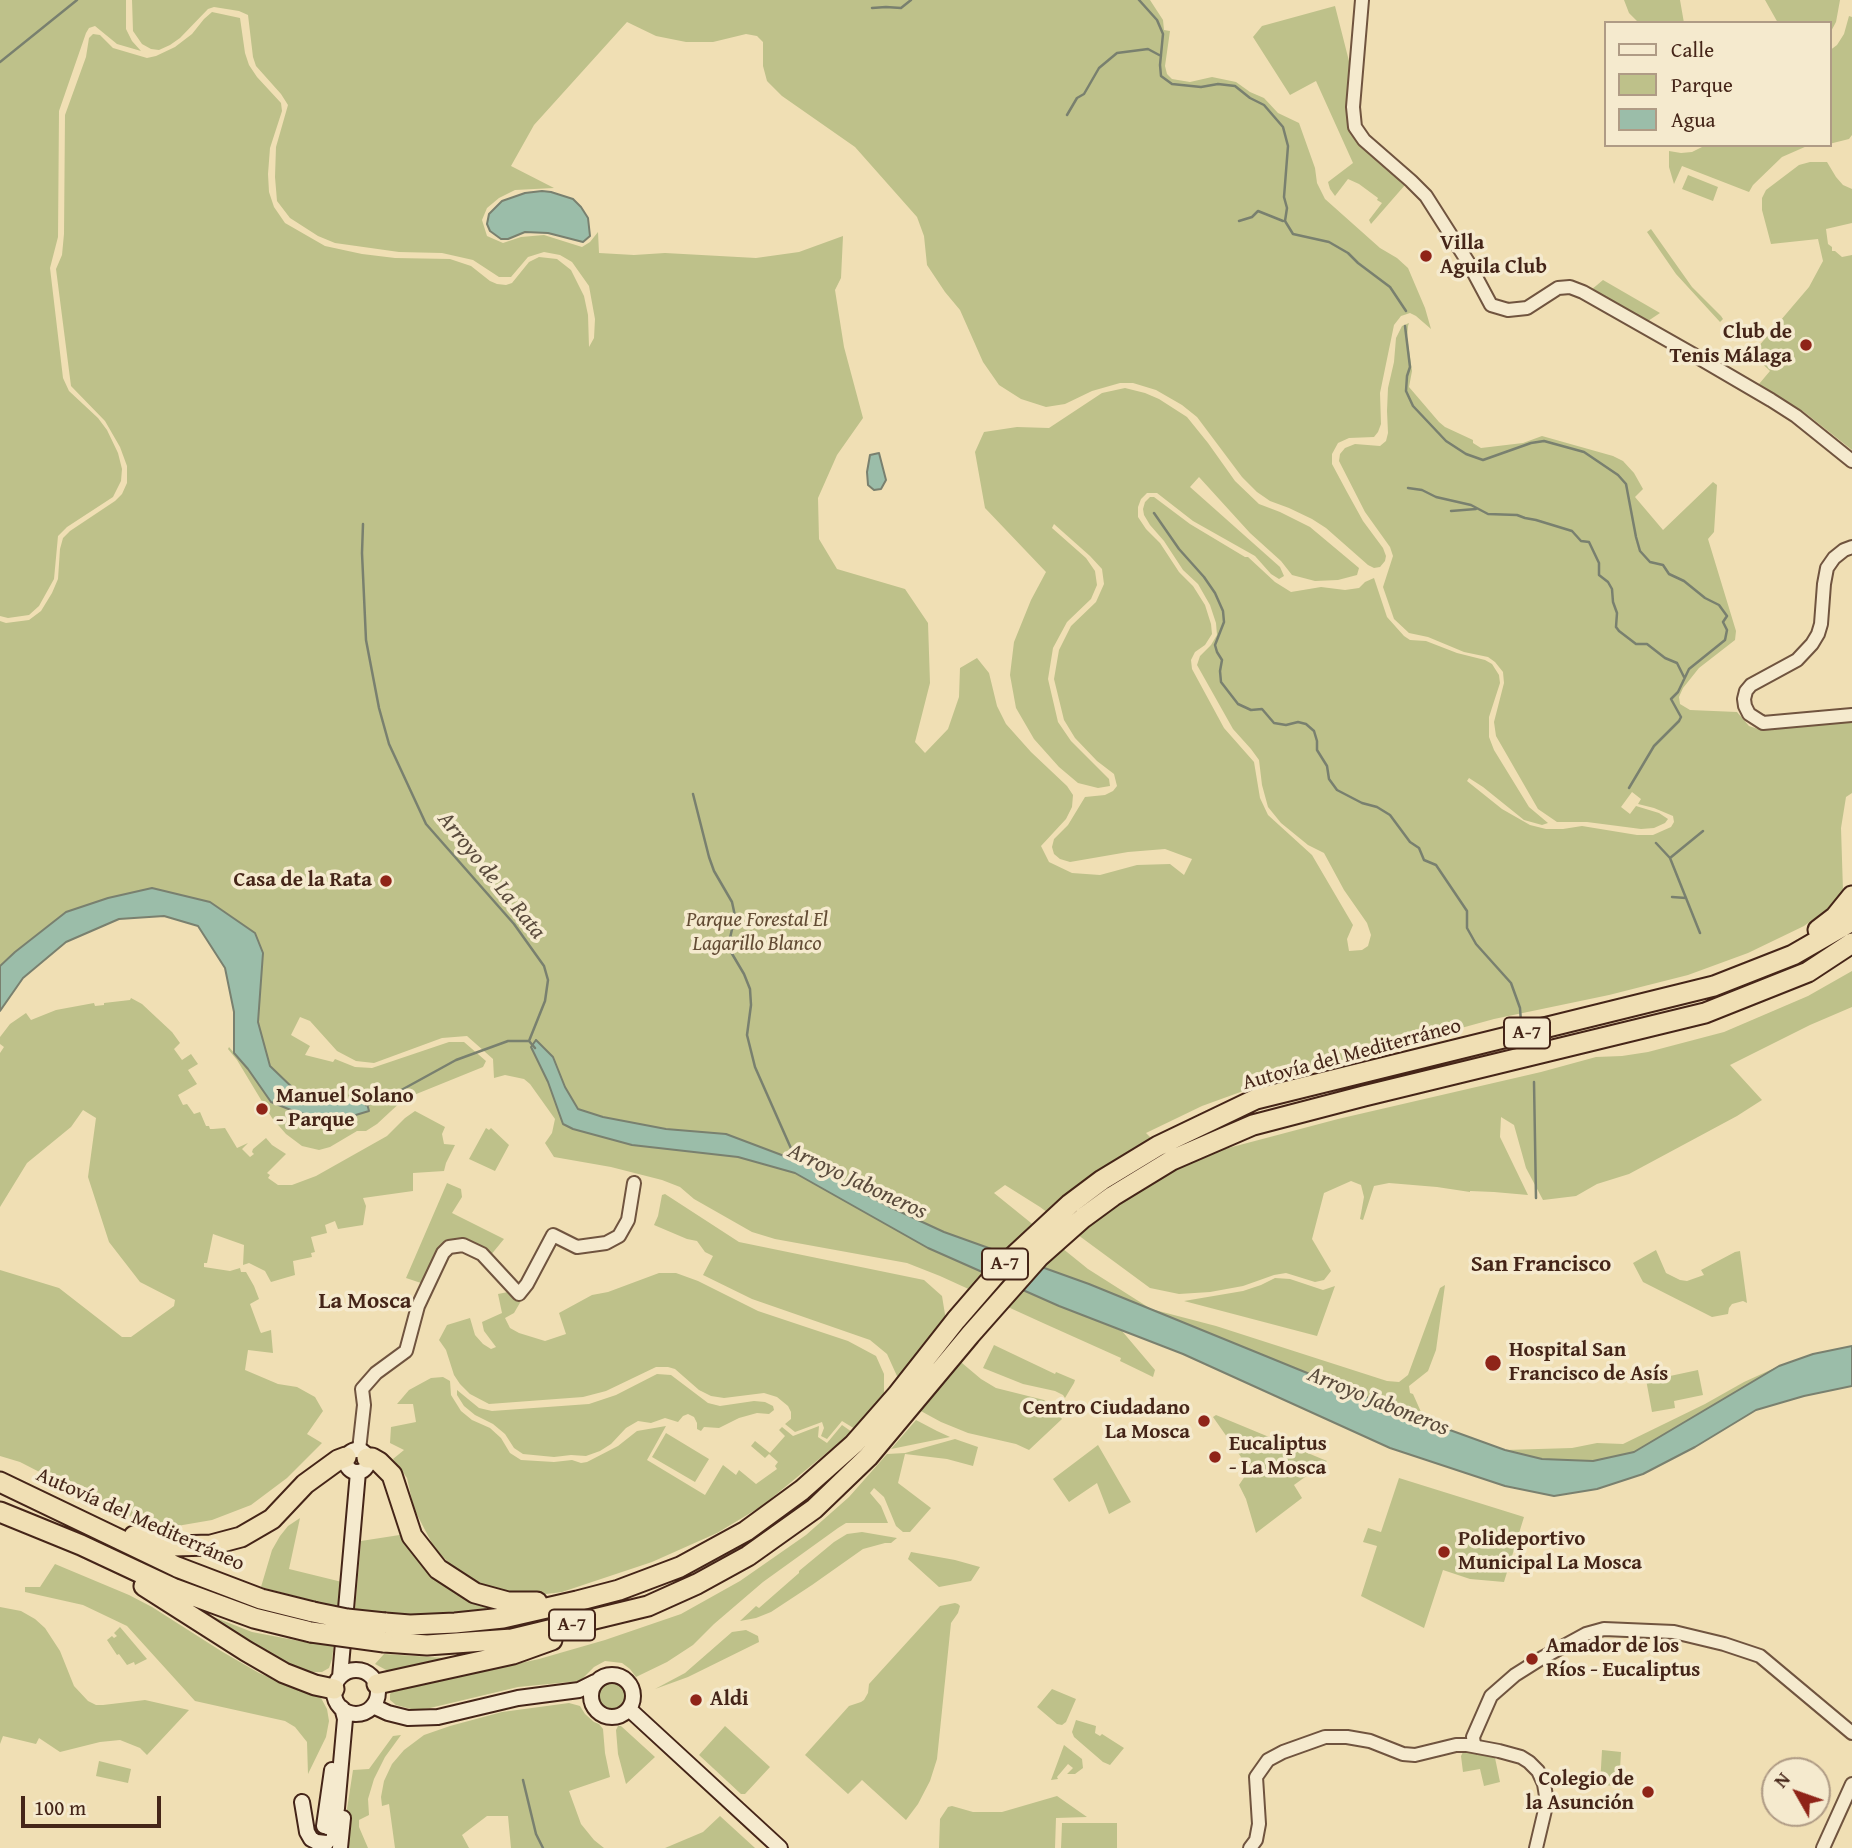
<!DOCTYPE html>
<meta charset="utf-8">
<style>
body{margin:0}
#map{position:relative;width:1852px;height:1848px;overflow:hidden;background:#f0dfb4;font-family:"Gentium Book Plus",serif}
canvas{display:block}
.legend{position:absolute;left:1604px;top:21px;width:228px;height:126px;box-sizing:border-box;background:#f5eace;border:2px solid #af9b85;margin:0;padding:9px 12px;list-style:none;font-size:21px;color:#452518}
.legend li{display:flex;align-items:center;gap:14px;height:35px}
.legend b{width:35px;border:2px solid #af9b85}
.north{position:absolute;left:1761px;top:1757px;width:70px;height:70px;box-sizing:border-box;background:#f5eace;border:2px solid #af9b85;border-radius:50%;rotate:310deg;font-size:19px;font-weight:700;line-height:28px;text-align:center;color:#452518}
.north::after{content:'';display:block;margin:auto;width:24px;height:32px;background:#8f2418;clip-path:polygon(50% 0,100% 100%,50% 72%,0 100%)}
.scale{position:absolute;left:21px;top:1796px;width:140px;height:32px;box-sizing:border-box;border:4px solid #452518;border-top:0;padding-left:9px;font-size:21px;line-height:24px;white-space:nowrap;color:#452518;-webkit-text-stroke:5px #f5eace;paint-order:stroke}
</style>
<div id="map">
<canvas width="1852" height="1848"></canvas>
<ul class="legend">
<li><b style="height:9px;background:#f5eace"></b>Calle</li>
<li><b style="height:19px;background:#bec18a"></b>Parque</li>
<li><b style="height:19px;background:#9bbda9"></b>Agua</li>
</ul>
<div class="north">N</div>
<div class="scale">100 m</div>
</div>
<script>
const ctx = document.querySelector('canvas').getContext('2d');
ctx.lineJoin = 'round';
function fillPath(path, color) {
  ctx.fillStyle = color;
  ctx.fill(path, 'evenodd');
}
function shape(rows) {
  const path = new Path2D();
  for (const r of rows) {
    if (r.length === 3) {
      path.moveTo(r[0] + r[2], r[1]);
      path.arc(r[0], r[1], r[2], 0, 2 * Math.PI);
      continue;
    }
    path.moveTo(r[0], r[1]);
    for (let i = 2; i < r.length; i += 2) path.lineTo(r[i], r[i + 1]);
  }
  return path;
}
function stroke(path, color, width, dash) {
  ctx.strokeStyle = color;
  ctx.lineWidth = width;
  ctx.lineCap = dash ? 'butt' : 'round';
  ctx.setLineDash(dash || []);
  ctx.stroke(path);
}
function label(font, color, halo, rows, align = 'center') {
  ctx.font = font + ' "Gentium Book Plus",serif';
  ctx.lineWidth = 7;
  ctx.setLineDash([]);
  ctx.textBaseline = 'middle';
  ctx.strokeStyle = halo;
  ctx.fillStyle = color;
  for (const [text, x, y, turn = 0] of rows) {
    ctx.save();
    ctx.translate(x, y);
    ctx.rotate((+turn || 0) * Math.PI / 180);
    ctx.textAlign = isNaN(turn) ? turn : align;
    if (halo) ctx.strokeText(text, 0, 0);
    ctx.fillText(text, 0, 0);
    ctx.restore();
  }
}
fillPath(shape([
 [0,0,126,0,126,29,132,41,141,51,117,44,95,26,89,28,86,33,59,111,58,237,50,268,63,378,69,391,98,418,107,430,118,453,122,469,121,481,113,497,67,527,58,536,54,579,39,606,29,615,8,618,0,616],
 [132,0,1150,0,1163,20,1164,30,1170,31,1165,66,1167,74,1172,79,1190,82,1212,77,1236,82,1250,92,1264,98,1278,113,1299,123,1315,168,1317,183,1325,199,1380,248,1397,258,1408,268,1425,308,1431,329,1416,316,1410,313,1401,316,1394,325,1380,393,1381,424,1378,432,1374,437,1349,438,1338,443,1332,454,1332,464,1347,492,1363,521,1383,548,1386,556,1385,561,1380,567,1374,568,1368,565,1326,528,1312,519,1289,508,1270,501,1257,492,1242,477,1197,417,1182,405,1156,390,1133,383,1120,383,1092,391,1065,404,1046,407,1021,399,999,385,983,362,960,310,945,292,927,265,924,236,917,217,855,147,782,96,767,81,763,66,763,42,757,36,746,34,713,42,686,42,656,36,627,22,534,125,511,166,554,188,515,190,499,198,487,208,482,220,487,236,503,243,521,237,544,235,582,247,590,242,598,232,599,253,634,255,665,253,756,258,799,252,843,236,841,278,835,290,844,347,863,418,837,455,818,498,819,539,837,569,905,589,928,623,930,683,915,742,925,753,948,729,959,697,960,668,977,658,989,673,997,706,1006,724,1031,752,1067,786,1073,795,1072,807,1066,819,1041,846,1049,862,1072,873,1100,875,1137,865,1170,864,1184,875,1192,859,1165,849,1128,852,1070,862,1060,859,1054,854,1052,847,1054,839,1068,825,1085,797,1105,795,1113,791,1117,786,1114,774,1097,761,1075,738,1064,720,1054,679,1059,650,1071,626,1096,602,1104,584,1102,569,1090,556,1054,524,1052,528,1086,558,1095,571,1097,585,1091,599,1067,622,1053,648,1048,679,1058,722,1071,741,1109,779,1110,786,1098,788,1078,783,1059,767,1034,739,1016,708,1010,675,1014,642,1031,600,1046,572,985,508,975,452,984,432,1017,427,1049,428,1102,393,1125,388,1145,393,1159,399,1187,417,1208,443,1235,481,1259,504,1280,512,1310,527,1359,568,1357,575,1338,580,1315,581,1292,575,1281,561,1250,533,1199,477,1190,487,1280,567,1284,576,1279,579,1271,574,1255,556,1193,521,1157,493,1147,493,1141,499,1138,507,1138,517,1146,529,1160,543,1179,572,1193,586,1205,605,1211,624,1212,634,1205,645,1195,652,1191,660,1192,669,1224,728,1254,762,1260,798,1268,815,1312,855,1353,925,1347,939,1349,951,1362,950,1368,946,1371,935,1367,923,1344,890,1324,853,1308,845,1281,823,1268,807,1262,785,1259,760,1251,749,1233,729,1197,665,1200,656,1211,645,1217,635,1216,623,1210,605,1198,584,1183,570,1164,541,1150,525,1144,515,1143,509,1145,502,1150,497,1154,497,1190,524,1245,557,1248,557,1275,582,1291,592,1321,587,1345,590,1359,588,1365,582,1374,578,1387,617,1404,636,1410,640,1426,641,1457,653,1485,660,1492,664,1499,675,1500,683,1489,717,1489,737,1494,750,1529,807,1548,823,1542,825,1524,820,1483,787,1469,778,1467,781,1502,809,1530,825,1546,829,1563,829,1582,826,1637,835,1653,835,1671,827,1674,822,1673,816,1654,808,1638,804,1641,799,1632,792,1621,807,1630,814,1636,806,1659,813,1668,819,1665,823,1654,828,1641,829,1587,822,1557,822,1538,809,1496,736,1494,722,1504,683,1503,672,1495,662,1488,657,1464,652,1428,637,1409,633,1394,619,1383,587,1393,556,1390,547,1365,512,1339,461,1340,454,1345,448,1355,444,1380,446,1386,441,1388,433,1387,411,1388,388,1394,362,1396,338,1402,326,1409,323,1408,326,1407,337,1412,371,1409,387,1439,422,1445,427,1473,440,1473,443,1481,448,1523,443,1542,436,1613,456,1623,461,1634,473,1643,489,1635,497,1663,530,1713,482,1717,485,1714,532,1708,539,1736,631,1735,640,1699,668,1683,688,1679,697,1680,704,1690,710,1737,712,1749,726,1761,730,1852,722,1852,793,1846,797,1841,828,1843,891,1826,910,1804,926,1748,953,1688,975,1609,995,1494,1019,1279,1078,1202,1106,1146,1133,1179,1166,1217,1151,1338,1119,1541,1072,1596,1057,1622,1056,1648,1052,1724,1032,1808,996,1852,971,1852,1007,1810,1025,1730,1065,1762,1100,1737,1116,1629,1174,1597,1184,1576,1196,1543,1200,1526,1168,1514,1125,1501,1117,1500,1137,1528,1195,1494,1192,1470,1191,1470,1192,1437,1187,1389,1183,1374,1186,1363,1220,1360,1219,1364,1197,1361,1185,1351,1181,1324,1193,1312,1239,1331,1271,1324,1280,1315,1282,1286,1273,1274,1275,1243,1286,1210,1292,1179,1294,1150,1288,1040,1207,1005,1185,994,1193,1088,1269,1151,1309,1216,1326,1387,1381,1399,1382,1408,1375,1440,1288,1445,1285,1436,1350,1428,1371,1409,1386,1410,1393,1413,1394,1425,1421,1089,1284,943,1232,892,1208,816,1168,726,1134,666,1129,603,1117,578,1109,565,1087,553,1057,531,1047,548,1082,564,1124,573,1129,632,1145,738,1157,795,1173,928,1248,1059,1306,1122,1331,1155,1370,1153,1377,1120,1361,1121,1358,1043,1323,940,1276,907,1263,775,1239,752,1232,694,1199,680,1187,662,1180,611,1167,554,1157,545,1143,552,1133,555,1119,530,1084,524,1079,505,1075,494,1078,493,1059,467,1036,442,1038,374,1063,356,1061,337,1051,310,1021,300,1017,291,1035,310,1046,305,1055,333,1062,335,1059,355,1067,372,1068,449,1042,464,1042,486,1061,483,1067,404,1099,377,1124,366,1131,357,1131,330,1147,319,1150,302,1146,286,1134,272,1118,237,1060,228,1049,229,1047,248,1069,271,1102,296,1112,321,1118,366,1100,335,1103,297,1092,270,1066,258,1022,263,953,255,933,152,888,108,898,66,912,15,952,0,966,0,621,6,623,29,620,41,611,52,593,58,579,60,549,63,538,70,531,115,501,122,494,127,483,127,466,120,447,105,421,71,386,56,269,62,255,64,234,65,115,86,57,89,38,93,34,100,35,113,48,147,58,156,56,175,47,192,34,204,19,212,12,240,18,245,53,249,65,257,77,281,103,282,111,270,148,268,174,269,192,274,207,285,223,325,246,362,254,395,258,450,259,471,266,490,281,497,284,506,285,512,283,529,262,539,257,557,259,571,270,584,296,588,315,589,347,594,338,595,319,589,286,572,262,560,255,544,252,528,257,511,277,499,277,473,260,442,253,399,252,335,243,318,236,290,218,277,201,275,177,276,147,288,105,281,94,256,66,253,57,248,15,239,11,214,7,208,9,180,38,170,45,159,50,151,49,142,44,133,31],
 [1624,0,1680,0,1684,23,1639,23,1629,13],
 [1765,0,1840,0,1836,22,1829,35,1829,23,1778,23],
 [1335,6,1350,65,1346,112,1352,136,1363,149,1405,185,1371,224,1369,220,1382,203,1377,200,1378,198,1359,184,1348,179,1335,196,1330,189,1328,182,1353,163,1316,81,1290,95,1253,37,1262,26],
 [1849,16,1852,17,1852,135,1849,139,1829,144,1829,51,1837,45,1844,34],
 [1706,145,1817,145,1807,146,1782,157,1753,185,1749,192,1682,166,1674,184,1669,167,1669,151,1681,153,1692,152],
 [1810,162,1827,162,1836,177,1843,185,1852,189,1852,223,1826,229,1828,244,1832,247,1832,251,1835,251,1842,257,1852,255,1852,450,1804,412,1759,384,1770,371,1752,354,1809,287,1823,261,1818,239,1771,244,1762,210,1762,198,1766,190,1799,165],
 [1688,175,1718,187,1713,201,1682,189],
 [1651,229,1692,287,1721,316,1723,319,1720,322,1676,274,1647,232],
 [1603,280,1660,313,1648,321,1591,290],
 [131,998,142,1004,172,1032,180,1043,174,1049,182,1060,191,1054,198,1064,188,1070,197,1084,178,1095,183,1105,187,1104,194,1114,200,1112,206,1126,209,1126,210,1129,213,1129,225,1128,237,1148,248,1143,242,1149,250,1157,254,1154,252,1152,253,1149,266,1138,272,1145,286,1154,267,1173,270,1175,268,1178,278,1185,292,1185,316,1176,387,1136,405,1118,415,1111,445,1127,442,1134,444,1144,455,1145,446,1163,444,1171,413,1173,413,1191,363,1198,366,1206,363,1225,338,1229,335,1221,325,1225,327,1233,311,1237,315,1252,311,1253,312,1257,293,1261,295,1275,271,1282,265,1271,249,1263,243,1265,244,1245,213,1234,207,1263,204,1263,204,1267,230,1271,240,1268,241,1272,246,1272,254,1286,259,1299,250,1304,260,1331,261,1333,271,1330,273,1353,248,1350,245,1370,278,1384,297,1387,315,1397,323,1411,307,1434,322,1443,287,1478,251,1505,212,1520,177,1526,143,1522,98,1502,20,1462,0,1456,0,1270,59,1288,122,1337,131,1337,174,1306,175,1300,140,1282,109,1242,88,1177,96,1118,83,1110,71,1127,27,1163,0,1207,0,1053,4,1047,0,1044,0,1037,10,1024,26,1013,31,1020,56,1010,94,1003,95,1006,104,1005,104,1003,130,1000],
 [486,1128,489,1130,491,1128,509,1145,495,1171,469,1159],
 [447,1183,461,1189,462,1197,452,1213,504,1239,490,1256,462,1240,424,1284,406,1278],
 [665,1194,739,1242,924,1280,942,1296,950,1345,962,1363,981,1379,996,1388,1044,1400,1055,1409,1062,1419,1029,1450,1016,1444,968,1433,941,1422,919,1410,897,1376,887,1354,870,1340,752,1299,703,1275,713,1256,705,1252,697,1241,687,1239,654,1225,658,1216,662,1195],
 [1656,1250,1666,1273,1680,1280,1687,1281,1704,1275,1701,1270,1735,1252,1740,1251,1747,1303,1743,1301,1732,1304,1729,1308,1728,1314,1712,1317,1643,1282,1633,1263],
 [659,1273,676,1273,698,1281,758,1311,848,1341,876,1356,884,1374,884,1395,855,1429,842,1421,827,1439,821,1436,824,1428,822,1422,795,1432,785,1424,791,1419,791,1412,788,1406,777,1397,764,1393,724,1398,711,1396,699,1390,675,1369,668,1367,656,1367,606,1391,583,1397,489,1404,470,1394,460,1384,454,1375,446,1350,439,1340,447,1325,470,1318,475,1335,483,1344,491,1349,496,1347,484,1331,482,1322,502,1313,498,1294,508,1292,518,1301,520,1300,521,1301,514,1313,505,1318,510,1328,519,1333,545,1341,566,1334,559,1313,592,1295,608,1292],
 [1275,1278,1290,1279,1323,1290,1335,1286,1317,1336,1184,1301,1243,1291,1261,1285],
 [994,1345,1055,1374,1056,1372,1075,1380,1074,1383,1065,1398,1063,1395,1055,1391,1023,1384,983,1368],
 [1779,1366,1635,1452,1593,1461,1542,1459,1505,1450,1572,1448,1597,1443,1623,1444,1705,1404,1744,1382],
 [1668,1369,1670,1376,1698,1370,1703,1395,1674,1401,1675,1408,1652,1412,1645,1374],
 [657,1374,671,1375,708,1403,720,1406,754,1401,765,1402,773,1406,774,1410,769,1414,757,1413,739,1418,719,1428,704,1427,701,1431,697,1429,697,1423,694,1417,688,1414,683,1416,678,1422,665,1418,651,1423,638,1421,626,1428,611,1444,600,1451,586,1456,571,1455,554,1457,523,1454,514,1448,505,1434,493,1424,475,1415,464,1406,457,1395,457,1390,479,1408,492,1411,589,1404,616,1395],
 [443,1377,450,1381,451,1395,461,1411,472,1420,490,1428,501,1438,510,1453,521,1460,554,1462,572,1460,581,1463,587,1462,618,1446,637,1431,666,1426,647,1460,705,1495,723,1465,736,1475,739,1470,756,1484,777,1469,775,1466,778,1462,769,1454,765,1458,751,1446,755,1441,770,1453,785,1436,779,1430,782,1427,793,1436,819,1426,818,1437,827,1443,842,1425,852,1432,762,1506,717,1533,652,1562,562,1592,546,1594,508,1595,478,1584,452,1566,435,1549,414,1509,407,1478,393,1459,404,1450,390,1443,391,1427,416,1422,413,1404,397,1404,409,1390,431,1378],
 [1216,1415,1327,1461,1294,1485,1302,1498,1256,1533,1246,1499,1239,1485,1245,1476,1245,1472,1240,1459,1241,1457,1213,1417],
 [916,1420,937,1431,950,1437,891,1449],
 [666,1433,709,1459,695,1482,652,1457],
 [955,1439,978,1447,973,1466,947,1459,905,1454,898,1483,931,1508,910,1532,903,1532,896,1526,884,1497,874,1488,870,1493,881,1506,888,1523,846,1523,838,1528,763,1582,714,1624,693,1645,667,1662,636,1677,630,1669,622,1663,605,1661,594,1667,580,1681,518,1687,430,1708,415,1710,396,1705,390,1700,390,1694,395,1688,453,1678,539,1659,605,1640,681,1614,740,1581,806,1535,849,1497,887,1454,905,1453],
 [1098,1445,1131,1502,1109,1514,1097,1483,1069,1502,1053,1479],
 [1399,1478,1524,1517,1504,1582,1470,1579,1443,1570,1424,1628,1361,1596,1377,1546,1363,1542,1368,1528,1381,1532],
 [300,1518,289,1569,342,1582,332,1659,329,1668,322,1672,310,1672,291,1667,245,1638,241,1641,201,1612,252,1632,310,1643,313,1601,261,1587,272,1550,280,1536,288,1526],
 [862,1532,897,1538,891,1543,885,1543,863,1549,812,1585,771,1612,756,1618,740,1621,756,1606,759,1608,799,1573,799,1571,834,1542,847,1534],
 [406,1534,502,1611,448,1614,386,1614,355,1610,361,1541],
 [911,1552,955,1560,980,1567,971,1581,939,1587,908,1559],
 [55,1564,129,1595,152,1607,221,1651,259,1673,295,1688,309,1692,321,1698,327,1709,329,1721,326,1737,308,1774,307,1742,295,1727,285,1721,195,1701,127,1626,83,1605,25,1592,25,1587,40,1587],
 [955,1603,958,1604,960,1606,958,1613,951,1623,937,1759,930,1781,918,1804,906,1820,862,1780,848,1794,805,1755,849,1706,861,1702,864,1700,868,1693,869,1684,940,1606],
 [0,1607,21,1611,35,1619,45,1628,60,1651,74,1686,88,1701,96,1705,103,1705,145,1700,189,1710,147,1755,140,1748,120,1740,100,1742,60,1752,39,1738,36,1744,3,1736,0,1744],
 [120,1627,147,1659,135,1665,134,1662,127,1665,119,1654,117,1655,107,1640,112,1636,114,1638,117,1636,114,1633],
 [746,1630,758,1636,759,1642,688,1677,655,1689,685,1673,732,1632],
 [384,1654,445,1658,441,1662,388,1671,375,1664],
 [612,1696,15],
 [1052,1689,1076,1699,1066,1722,1062,1725,1057,1724,1037,1707],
 [569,1703,580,1706,585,1714,594,1722,599,1724,603,1729,605,1753,610,1777,569,1791,581,1824,594,1840,604,1848,511,1848,508,1816,487,1816,462,1835,469,1848,395,1848,389,1804,382,1806,381,1797,384,1781,392,1764,404,1750,424,1735,450,1726,502,1712],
 [1076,1720,1096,1726,1095,1733,1100,1736,1102,1734,1124,1748,1110,1765,1103,1762,1074,1737,1072,1732],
 [618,1726,621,1726,655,1757,626,1784,618,1754,616,1730],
 [725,1726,770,1767,745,1794,741,1794,699,1755],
 [401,1735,385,1757,374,1779,368,1799,369,1815,359,1820,359,1827,368,1848,341,1848,353,1770,369,1769,393,1736],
 [1064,1745,1082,1759,1083,1768,1075,1774,1067,1774,1073,1768,1068,1764,1057,1777,1058,1779,1051,1780],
 [1467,1750,1494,1753,1500,1782,1484,1786,1480,1769,1463,1772,1461,1756,1463,1752],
 [1602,1750,1621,1752,1619,1786,1600,1785],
 [99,1761,131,1769,128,1783,96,1776],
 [1057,1796,1087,1817,1056,1818,1055,1848,939,1848,940,1819,948,1807,952,1806,973,1812,1002,1812],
 [720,1816,755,1848,665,1848,703,1832],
 [1062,1823,1117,1823,1117,1848,1061,1848]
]), '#bec18a');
const water = shape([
 [542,191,551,192,573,199,581,207,588,218,590,236,583,242,548,233,525,232,508,239,501,239,490,231,487,224,489,214,502,201,525,193,542,191],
 [879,453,886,480,881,489,874,490,868,485,867,472,870,455,879,453],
 [152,888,210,902,255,933,263,953,258,1022,270,1066,297,1092,335,1103,366,1100,369,1111,349,1117,321,1118,296,1112,271,1102,248,1069,234,1053,234,1012,225,968,198,926,164,916,119,919,66,942,23,978,0,1011,0,966,15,952,66,912,108,898,152,888],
 [536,1040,553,1057,565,1087,578,1109,603,1117,666,1129,726,1134,816,1168,892,1208,944,1232,1089,1284,1425,1421,1505,1450,1542,1459,1593,1461,1634,1452,1779,1366,1813,1354,1852,1346,1852,1386,1804,1396,1756,1410,1695,1447,1643,1474,1597,1489,1554,1496,1505,1486,1390,1448,1183,1354,1059,1306,928,1248,795,1173,738,1157,632,1145,573,1129,563,1124,548,1082,531,1047,536,1040]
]);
fillPath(water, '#9bbda9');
stroke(water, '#79806f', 2);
stroke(shape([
 [1139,0,1157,20,1163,34,1160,65,1161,76,1172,84,1201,87,1218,84,1235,86,1250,98,1264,105,1283,127,1288,146,1284,197,1287,208,1285,221,1293,234,1329,242,1348,253,1358,263,1390,287,1406,311],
 [872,8,886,7,901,8,911,0],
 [0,62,77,0],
 [1067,115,1077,98,1084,94,1099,68,1117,53,1148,49,1161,56],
 [1239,221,1252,217,1258,211,1283,221],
 [1405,326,1410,367,1407,376,1406,391,1413,406,1446,441,1466,454,1483,460,1531,443,1544,441,1584,452,1618,475,1626,484,1636,537,1640,551,1650,562,1663,565,1669,574,1684,581,1705,598,1719,605,1727,616,1723,622,1727,630,1725,640,1689,669,1678,692,1671,699,1681,717,1679,721,1654,746,1629,788],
 [1408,488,1422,490,1436,497,1471,505,1488,514,1517,515,1525,518,1536,520,1572,531,1581,541,1589,542,1599,563,1599,575,1608,582,1612,589,1613,602,1617,613,1616,627,1619,631,1636,644,1647,644,1665,658,1677,663,1684,677],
 [1451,511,1476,509],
 [1154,513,1179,549,1204,577,1215,593,1223,611,1224,622,1215,645,1217,652,1222,660,1220,671,1221,682,1238,704,1251,710,1262,709,1274,723,1286,725,1298,722,1306,724,1314,731,1317,741,1317,750,1327,766,1329,779,1337,790,1362,803,1377,807,1390,815,1410,842,1419,848,1424,860,1436,865,1467,911,1467,928,1476,944,1511,983,1520,1008,1521,1022],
 [363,524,362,553,366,640,379,708,389,744,426,824,514,924,544,966,548,980,545,1001,529,1041],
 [693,794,709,857,714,871,732,902,735,916,728,947,744,974,750,989,751,1005,747,1035,755,1067,797,1162],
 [1656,843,1670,858,1700,933],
 [1670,858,1703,831],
 [1672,897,1686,898],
 [1534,1082,1536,1198],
 [366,1105,385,1099,456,1060,508,1041,529,1041,535,1048],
 [523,1780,536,1834,543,1848]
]), '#79806f', 2.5);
const tertiary = shape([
 [1362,0,1353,107,1355,127,1364,140,1411,181,1426,196,1468,262,1491,305,1508,310,1527,308,1558,288,1570,287,1583,292,1694,355,1771,400,1796,416,1852,461],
 [1852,547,1844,550,1834,558,1827,568,1824,584,1821,624,1818,634,1812,644,1797,660,1751,685,1746,691,1744,699,1745,706,1749,714,1763,723,1852,715],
 [359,1450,364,1405,362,1389,376,1373,406,1351,418,1306,443,1253,449,1247,463,1245,482,1254,519,1294,527,1284,553,1235,577,1247,606,1243,619,1236,628,1220,634,1183],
 [1478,1747,1474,1744,1473,1737,1491,1696,1515,1675,1542,1658,1586,1634,1604,1629,1674,1632,1724,1644,1760,1656,1852,1733],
 [1250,1848,1256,1840,1259,1824,1256,1777,1268,1760,1283,1752,1325,1737,1347,1737,1370,1741,1403,1754,1415,1755,1456,1745,1467,1745,1499,1751,1521,1757,1529,1762,1538,1771,1544,1784,1546,1796,1545,1810,1536,1848],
 [1823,1848,1852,1784]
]);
const secondary = shape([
 [357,1461,11],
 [356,1692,22],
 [612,1696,21],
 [340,1677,358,1472],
 [373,1706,388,1713,408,1718,438,1717,518,1698,579,1690,595,1682],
 [629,1709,780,1848],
 [302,1802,307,1832,311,1839,317,1842],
 [324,1826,332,1770],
 [326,1843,331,1837,337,1808,345,1719,342,1708],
 [340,1848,343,1818]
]);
const motorway = shape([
 [1818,930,1835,917,1852,896],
 [367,1458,372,1458,379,1462,392,1475,412,1536,438,1569,475,1593,508,1602,537,1602],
 [0,1482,177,1567,261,1599,313,1612],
 [0,1512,81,1545,175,1589,254,1618,311,1632],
 [134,1536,173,1546,211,1545,241,1537,272,1519,305,1484,338,1460,346,1457],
 [144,1586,246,1651,284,1673,315,1685,334,1689],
 [385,1623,410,1625,455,1623,503,1618,577,1601,619,1590,680,1567,746,1531,802,1490,854,1444,897,1395,956,1320,1001,1268,1070,1204,1102,1180,1158,1146,1256,1099,1714,986,1793,955,1852,921],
 [384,1642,427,1645,512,1639,648,1606,697,1584,748,1556,814,1509,868,1457,970,1335,1039,1257,1083,1218,1113,1196,1172,1160,1253,1125,1364,1096,1705,1013,1808,972,1852,943],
 [377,1684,513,1654,552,1640]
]);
stroke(tertiary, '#70543f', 16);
stroke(secondary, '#452518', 18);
stroke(motorway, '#452518', 23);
stroke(tertiary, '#f5eace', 12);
stroke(secondary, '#f5eace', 14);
stroke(motorway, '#f0dfb4', 19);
const secondaryBridge = shape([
 [317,1842,326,1843]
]);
const motorwayBridge = shape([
 [313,1612,347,1619,385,1623],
 [311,1632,384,1642]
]);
stroke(secondaryBridge, '#452518', 18, []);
stroke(motorwayBridge, '#452518', 23, []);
stroke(secondaryBridge, '#f5eace', 14);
stroke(motorwayBridge, '#f0dfb4', 19);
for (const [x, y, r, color] of [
 [1426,256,7,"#8f2418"],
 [1806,345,7,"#8f2418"],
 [386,881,7,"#8f2418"],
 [262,1109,7,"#8f2418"],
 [1493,1363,9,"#8f2418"],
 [1204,1421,7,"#8f2418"],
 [1215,1457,7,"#8f2418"],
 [1444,1552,7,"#8f2418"],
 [1532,1659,7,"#8f2418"],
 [696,1700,7,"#8f2418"],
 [1648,1792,7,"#8f2418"]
]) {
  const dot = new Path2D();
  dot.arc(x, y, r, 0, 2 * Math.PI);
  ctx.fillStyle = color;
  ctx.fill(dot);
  stroke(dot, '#f5eace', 2.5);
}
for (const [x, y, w] of [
 [1527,1033,46],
 [1005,1264,46],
 [572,1625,46]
]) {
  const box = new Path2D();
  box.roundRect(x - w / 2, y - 15.5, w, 31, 5);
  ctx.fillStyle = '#f5eace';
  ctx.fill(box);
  stroke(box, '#452518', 2);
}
label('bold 19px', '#452518', null, [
 ["A-7",1527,1033],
 ["A-7",1005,1264],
 ["A-7",572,1625]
]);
label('bold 21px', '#452518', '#f5eace', [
 ["Villa",1440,244],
 ["Aguila Club",1440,268],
 ["Club de",1792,333,"right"],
 ["Tenis Málaga",1792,357,"right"],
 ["Casa de la Rata",372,881,"right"],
 ["Manuel Solano",276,1097],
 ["- Parque",276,1121],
 ["Hospital San",1509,1351],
 ["Francisco de Asís",1509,1375],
 ["Centro Ciudadano",1190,1409,"right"],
 ["La Mosca",1190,1433,"right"],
 ["Eucaliptus",1229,1445],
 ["- La Mosca",1229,1469],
 ["Polideportivo",1458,1540],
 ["Municipal La Mosca",1458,1564],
 ["Amador de los",1546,1647],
 ["Ríos - Eucaliptus",1546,1671],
 ["Aldi",710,1700],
 ["Colegio de",1634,1780,"right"],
 ["la Asunción",1634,1804,"right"]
], 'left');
label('italic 21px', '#634c34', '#f5eace', [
 ["Parque Forestal El",757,921],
 ["Lagarillo Blanco",757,945]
]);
label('21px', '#452518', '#f5eace', [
 ["Autovía del Mediterráneo",1352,1055,-15],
 ["Autovía del Mediterráneo",140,1520,24]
]);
label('italic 23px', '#5a4b3c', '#f5eace', [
 ["Arroyo de La Rata",491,876,51],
 ["Arroyo Jaboneros",857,1182,25],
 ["Arroyo Jaboneros",1378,1402,22]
]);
label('bold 23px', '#452518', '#f5eace', [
 ["San Francisco",1541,1265],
 ["La Mosca",365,1302]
]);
</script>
